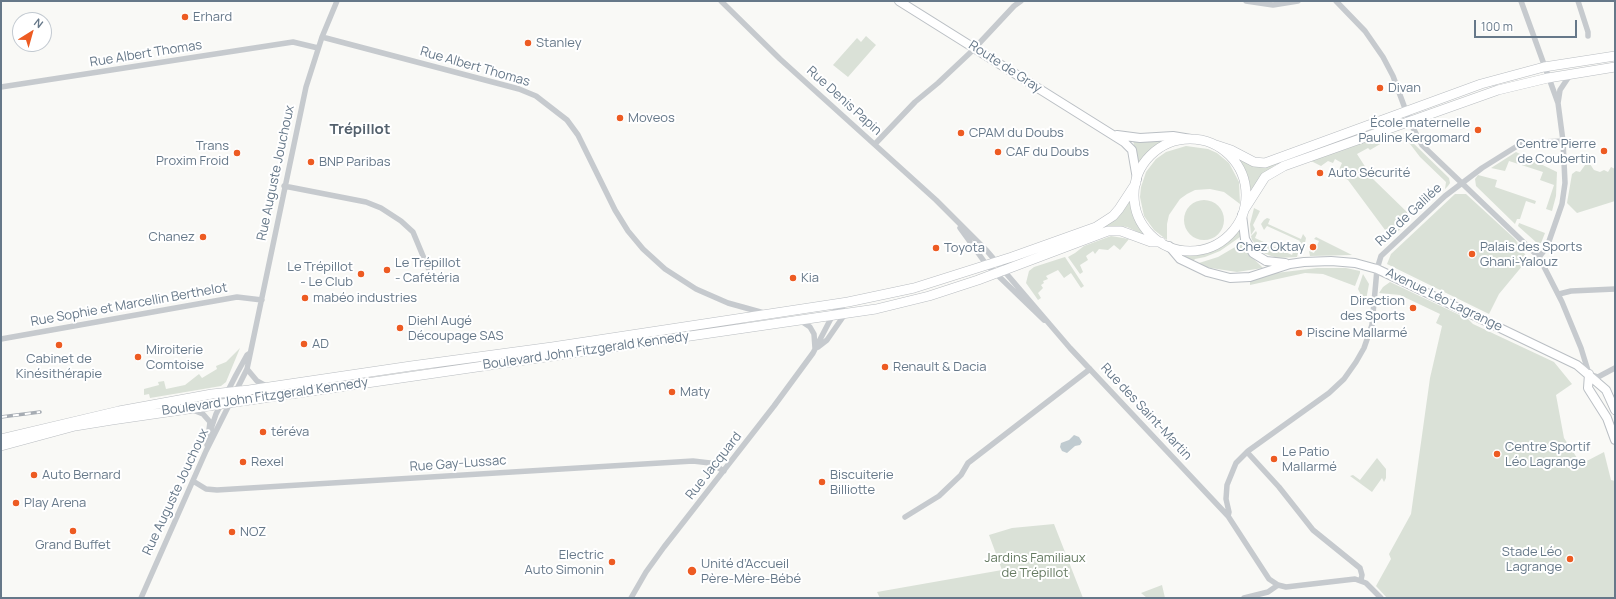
<!DOCTYPE html>
<meta charset="utf-8">
<style>
body{margin:0}
#map{position:relative;width:1616px;height:599px;overflow:hidden;background:#f9f9f6;font-family:Manrope,sans-serif}
canvas{display:block}
.frame{position:absolute;inset:0;border:2px solid #667889;pointer-events:none}
.north{position:absolute;left:12px;top:12px;width:40px;height:40px;box-sizing:border-box;background:#fff;border:1px solid #c2c9d0;border-radius:50%;rotate:37deg;font-size:11px;font-weight:700;line-height:16px;text-align:center;color:#667889}
.north::after{content:'';display:block;margin:auto;width:14px;height:18px;background:#ed5b22;clip-path:polygon(50% 0,100% 100%,50% 72%,0 100%)}
.scale{position:absolute;left:1474px;top:20px;width:103px;height:18px;box-sizing:border-box;border:2px solid #667889;border-top:0;padding-left:5px;font-size:12px;line-height:14px;white-space:nowrap;color:#667889;-webkit-text-stroke:3px #fff;paint-order:stroke}
</style>
<div id="map">
<canvas width="1616" height="599"></canvas>
<div class="frame"></div>
<div class="north">N</div>
<div class="scale">100 m</div>
</div>
<script>
const ctx = document.querySelector('canvas').getContext('2d');
ctx.lineJoin = 'round';
function fillPath(path, color) {
  ctx.fillStyle = color;
  ctx.fill(path, 'evenodd');
}
function shape(rows) {
  const path = new Path2D();
  for (const r of rows) {
    if (r.length === 3) {
      path.moveTo(r[0] + r[2], r[1]);
      path.arc(r[0], r[1], r[2], 0, 2 * Math.PI);
      continue;
    }
    path.moveTo(r[0], r[1]);
    for (let i = 2; i < r.length; i += 2) path.lineTo(r[i], r[i + 1]);
  }
  return path;
}
function stroke(path, color, width, dash) {
  ctx.strokeStyle = color;
  ctx.lineWidth = width;
  ctx.lineCap = dash ? 'butt' : 'round';
  ctx.setLineDash(dash || []);
  ctx.stroke(path);
}
function label(font, color, halo, rows, align = 'center') {
  ctx.font = font + ' Manrope,sans-serif';
  ctx.lineWidth = 4;
  ctx.setLineDash([]);
  ctx.textBaseline = 'middle';
  ctx.strokeStyle = halo;
  ctx.fillStyle = color;
  for (const [text, x, y, turn = 0] of rows) {
    ctx.save();
    ctx.translate(x, y);
    ctx.rotate((+turn || 0) * Math.PI / 180);
    ctx.textAlign = isNaN(turn) ? turn : align;
    if (halo) ctx.strokeText(text, 0, 0);
    ctx.fillText(text, 0, 0);
    ctx.restore();
  }
}
fillPath(shape([
 [866,36,876,45,848,77,833,65,857,38,861,42],
 [1393,133,1408,138,1449,178,1450,183,1448,186,1445,189,1446,182,1420,157,1407,140,1393,134,1387,134],
 [1383,135,1387,140,1370,150,1368,148,1357,154,1373,179,1411,216,1411,219,1391,238,1348,180,1337,174,1342,163,1335,159,1333,163,1328,161,1321,166,1311,161],
 [1164,140,1149,152,1139,164,1133,141],
 [1186,146,1208,149,1217,153,1229,163,1239,182,1240,204,1224,192,1210,189,1195,190,1187,194,1180,199,1169,215,1167,224,1167,240,1154,230,1144,216,1140,197,1141,187,1146,172,1156,159,1166,152],
 [1516,152,1557,172,1556,196,1552,211,1546,209,1554,185,1540,180,1543,172,1509,161,1505,171,1491,168],
 [1237,158,1282,161,1271,168,1251,191,1248,177],
 [1588,161,1594,170,1600,172,1604,170,1608,172,1611,167,1615,169,1615,201,1577,213,1567,203,1572,174,1576,171,1580,172],
 [1478,175,1497,180,1495,187,1536,201,1535,204,1526,201,1520,219,1517,219,1515,224,1476,186,1475,179],
 [1455,194,1466,194,1515,239,1528,259,1499,294,1489,314,1387,264,1391,254],
 [1204,220,20],
 [1130,201,1136,220,1144,235,1127,227,1118,226,1106,227,1105,226,1119,216],
 [1254,208,1260,211,1253,225,1255,229,1251,235,1250,224],
 [1267,218,1270,219,1268,224,1301,239,1303,234,1306,238,1305,243,1302,245,1298,245,1300,241,1267,226,1264,230,1261,224,1264,220],
 [1519,223,1545,233,1541,243,1537,243,1518,226],
 [1239,229,1240,237,1220,251,1205,257,1195,259,1192,263,1183,256,1205,253,1217,249,1227,242],
 [1256,231,1257,233,1255,238,1292,255,1294,250,1298,253,1297,257,1277,258,1263,253,1252,240,1251,236],
 [1111,236,1129,239,1120,250,1114,245,1108,250,1099,249,1095,254,1093,251,1086,256,1088,260,1080,265,1083,272,1080,274,1068,257,1075,253,1084,246],
 [1316,237,1352,255,1310,256,1309,251,1314,253,1319,241,1314,239],
 [1242,243,1252,257,1263,268,1237,272,1198,266,1199,263,1218,257],
 [1065,257,1084,286,1081,288,1071,273,1064,278,1058,270,1046,276,1048,279,1043,281,1044,283,1041,285,1043,288,1038,293,1041,298,1038,300,1026,283,1029,271,1034,267],
 [1317,268,1346,268,1360,271,1360,273,1355,286,1323,274,1305,273,1250,285,1250,281,1276,273],
 [1363,274,1369,284,1366,300,1362,297,1358,289],
 [1390,282,1468,319,1473,324,1554,362,1572,384,1556,395,1564,438,1581,464,1604,452,1611,480,1615,481,1615,598,1387,598,1376,586,1391,559,1389,554,1411,514,1430,378,1442,326,1436,323,1440,314,1400,295,1379,293,1383,287],
 [240,348,226,382,221,386,150,398,149,394,144,395,144,389,159,385,158,382,164,381,166,389,185,385,199,374,202,378,217,369,216,366,226,362],
 [1377,458,1386,469,1386,478,1384,482,1382,478,1372,492,1350,476,1353,475,1360,480],
 [1054,524,1083,598,880,598,877,592,1002,570,989,535,1012,528],
 [1162,585,1165,598,1147,598,1141,593]
]), '#dae1d7');
fillPath(shape([
 [1074,435,1079,437,1082,442,1080,445,1075,446,1067,453,1062,451,1060,447,1061,443,1069,440]
]), '#c0cbd0');
const secondary = shape([
 [899,1,1124,142,1132,150,1137,179],
 [1117,135,1140,138,1173,136,1191,139],
 [1242,215,1245,239,1253,253,1266,261,1285,263],
 [1169,246,1180,259,1207,272,1230,278,1250,277,1290,264,1304,262,1331,261,1355,263,1377,269,1577,365,1606,390,1615,410],
 [1589,374,1588,388,1607,418,1615,440]
]);
const primary = shape([
 [1190,195,56],
 [1216,145,1231,150,1254,162,1265,163,1481,84,1544,67,1615,56],
 [1244,210,1265,177,1284,166,1498,90,1548,78,1615,67],
 [1,439,119,411,212,394,249,390,411,366,552,347,848,302,914,288,1012,257,1096,227,1113,216,1119,209,1136,183],
 [1,446,75,426,112,420,876,309,929,296,978,280,1108,231,1121,231,1151,242,1161,242]
]);
stroke(secondary, '#babfc4', 10);
stroke(primary, '#b9bdc1', 10);
stroke(shape([
 [721,1,780,59,936,200,987,251,1070,348,1228,516,1269,579,1278,585,1286,587,1355,579,1366,583,1381,598],
 [1246,1,1273,5,1298,1],
 [1336,1,1365,31,1383,57,1393,76,1410,122,1422,145,1539,257,1562,302,1581,348,1589,374,1598,377,1615,368],
 [1521,1,1558,103,1563,141,1565,183,1562,204,1547,247,1539,257],
 [1578,1,1588,32,1588,36],
 [322,37,519,89,536,96,567,120,578,135,615,210,628,231,643,249,665,269,696,289,728,303,764,313],
 [1,87,293,42,318,48],
 [1558,103,1560,90,1570,75],
 [875,144,915,102,938,83,972,51,1014,6,1021,1],
 [284,186,366,202,381,208,401,221,413,232,428,268],
 [960,228,986,264,1044,320],
 [1559,294,1571,291,1615,289],
 [801,321,810,327,814,334,815,348],
 [1,339,237,297,262,300],
 [818,347,827,340,845,314,839,303],
 [247,369,257,381,266,386],
 [193,410,203,414,210,422,207,445],
 [210,432,216,414,236,375,247,355,250,353],
 [1247,452,1279,487,1313,530,1360,568,1362,575,1361,580],
 [193,481,206,489,217,490,693,461,710,463,724,471],
 [1228,516,1229,512,1226,499,1227,485,1236,463,1248,451,1329,393,1344,379,1356,362,1364,348,1372,325,1377,269,1381,256,1445,196,1482,168,1522,143,1563,141],
 [905,517,939,496,961,475,968,463,1090,369],
 [141,598,206,451,247,369,306,87,322,37,337,1],
 [631,598,646,572,664,547,774,406,813,353,839,303],
 [1244,598,1268,592,1278,585]
]), '#c6cace', 5.5);
stroke(secondary, '#fff', 8);
stroke(primary, '#fff', 9);
const rail = shape([
 [1,417,40,412]
]);
stroke(rail, '#a6acb3', 3.5);
stroke(rail, '#fff', 2, [6]);
for (const [x, y, r, color] of [
 [185,17,4,"#ed5b22"],
 [528,43,4,"#ed5b22"],
 [1380,88,4,"#ed5b22"],
 [620,118,4,"#ed5b22"],
 [1478,130,4,"#ed5b22"],
 [961,133,4,"#ed5b22"],
 [1604,151,4,"#ed5b22"],
 [998,152,4,"#ed5b22"],
 [237,153,4,"#ed5b22"],
 [311,162,4,"#ed5b22"],
 [1320,173,4,"#ed5b22"],
 [203,237,4,"#ed5b22"],
 [1313,247,4,"#ed5b22"],
 [936,248,4,"#ed5b22"],
 [1472,254,4,"#ed5b22"],
 [387,270,4,"#ed5b22"],
 [361,274,4,"#ed5b22"],
 [793,278,4,"#ed5b22"],
 [305,298,4,"#ed5b22"],
 [1413,308,4,"#ed5b22"],
 [400,328,4,"#ed5b22"],
 [1299,333,4,"#ed5b22"],
 [304,344,4,"#ed5b22"],
 [59,345,4,"#ed5b22"],
 [138,357,4,"#ed5b22"],
 [885,367,4,"#ed5b22"],
 [672,392,4,"#ed5b22"],
 [263,432,4,"#ed5b22"],
 [1497,454,4,"#ed5b22"],
 [1274,459,4,"#ed5b22"],
 [243,462,4,"#ed5b22"],
 [34,475,4,"#ed5b22"],
 [822,482,4,"#ed5b22"],
 [16,503,4,"#ed5b22"],
 [73,531,4,"#ed5b22"],
 [232,532,4,"#ed5b22"],
 [1570,559,4,"#ed5b22"],
 [612,562,4,"#ed5b22"],
 [692,571,5,"#ed5b22"]
]) {
  const dot = new Path2D();
  dot.arc(x, y, r, 0, 2 * Math.PI);
  ctx.fillStyle = color;
  ctx.fill(dot);
  stroke(dot, '#fff', 1.5);
}
label('13px', '#667889', '#fff', [
 ["Erhard",193,17],
 ["Stanley",536,43],
 ["Divan",1388,88],
 ["Moveos",628,118],
 ["École maternelle",1470,123,"right"],
 ["Pauline Kergomard",1470,138,"right"],
 ["CPAM du Doubs",969,133],
 ["Centre Pierre",1596,144,"right"],
 ["de Coubertin",1596,159,"right"],
 ["Trans",229,146,"right"],
 ["Proxim Froid",229,161,"right"],
 ["CAF du Doubs",1006,152],
 ["BNP Paribas",319,162],
 ["Auto Sécurité",1328,173],
 ["Chanez",195,237,"right"],
 ["Chez Oktay",1305,247,"right"],
 ["Palais des Sports",1480,247],
 ["Ghani-Yalouz",1480,262],
 ["Toyota",944,248],
 ["Le Trépillot",395,263],
 ["- Cafétéria",395,278],
 ["Le Trépillot",353,267,"right"],
 ["- Le Club",353,282,"right"],
 ["Kia",801,278],
 ["mabéo industries",313,298],
 ["Direction",1405,301,"right"],
 ["des Sports",1405,316,"right"],
 ["Diehl Augé",408,321],
 ["Découpage SAS",408,336],
 ["Piscine Mallarmé",1307,333],
 ["AD",312,344],
 ["Miroiterie",146,350],
 ["Comtoise",146,365],
 ["Cabinet de",59,359,"center"],
 ["Kinésithérapie",59,374,"center"],
 ["Renault & Dacia",893,367],
 ["Maty",680,392],
 ["téréva",271,432],
 ["Centre Sportif",1505,447],
 ["Léo Lagrange",1505,462],
 ["Le Patio",1282,452],
 ["Mallarmé",1282,467],
 ["Rexel",251,462],
 ["Auto Bernard",42,475],
 ["Biscuiterie",830,475],
 ["Billiotte",830,490],
 ["Play Arena",24,503],
 ["NOZ",240,532],
 ["Grand Buffet",73,545,"center"],
 ["Stade Léo",1562,552,"right"],
 ["Lagrange",1562,567,"right"],
 ["Electric",604,555,"right"],
 ["Auto Simonin",604,570,"right"],
 ["Unité d’Accueil",701,564],
 ["Père-Mère-Bébé",701,579]
], 'left');
label('13px', '#667889', '#fff', [
 ["Rue Albert Thomas",146,54,-9],
 ["Rue Albert Thomas",475,67,16],
 ["Route de Gray",1005,67,33],
 ["Rue Denis Papin",844,101,42],
 ["Rue Auguste Jouchoux",276,173,-78],
 ["Rue de Galilée",1409,215,-43],
 ["Avenue Léo Lagrange",1444,300,26],
 ["Rue Sophie et Marcellin Berthelot",129,305,-10],
 ["Boulevard John Fitzgerald Kennedy",586,351,-8],
 ["Boulevard John Fitzgerald Kennedy",265,397,-8],
 ["Rue des Saint-Martin",1146,412,47],
 ["Rue Gay-Lussac",458,464,-4],
 ["Rue Jacquard",714,466,-52],
 ["Rue Auguste Jouchoux",176,492,-65]
]);
label('13px', '#657a61', '#fff', [
 ["Jardins Familiaux",1035,558],
 ["de Trépillot",1035,573]
]);
label('bold 15px', '#54616d', '#fff', [
 ["Trépillot",360,130]
]);
</script>
